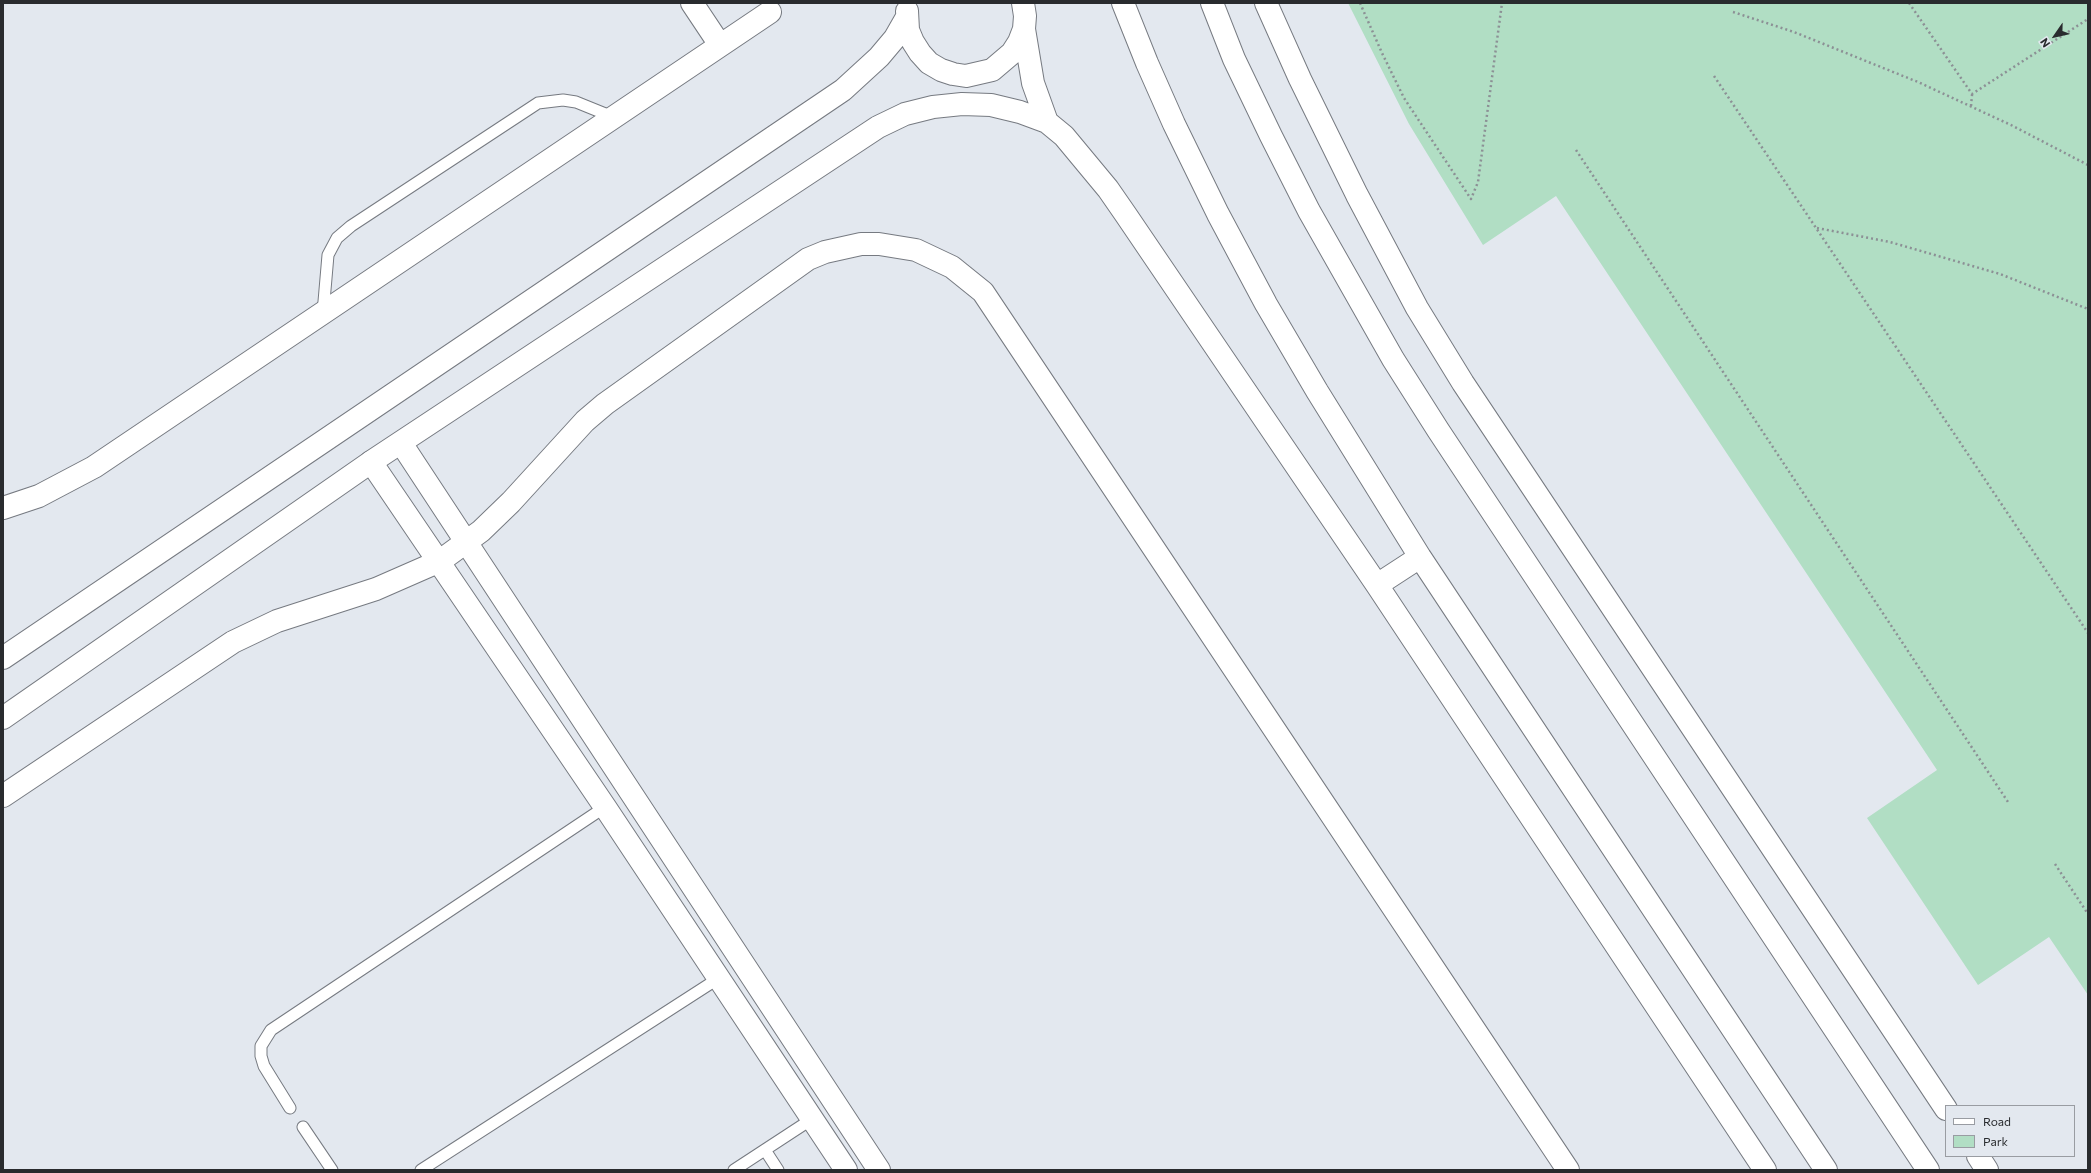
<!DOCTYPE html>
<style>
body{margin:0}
#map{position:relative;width:2091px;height:1173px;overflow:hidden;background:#e3e8ef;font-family:Commissioner,sans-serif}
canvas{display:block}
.frame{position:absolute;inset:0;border:4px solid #292b2e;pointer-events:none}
.legend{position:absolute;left:1945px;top:1105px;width:130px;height:52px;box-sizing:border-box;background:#e3e8ef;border:1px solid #999ca2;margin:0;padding:5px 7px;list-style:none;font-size:12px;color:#292b2e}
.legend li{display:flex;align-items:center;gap:8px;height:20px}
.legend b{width:20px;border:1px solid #999ca2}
.north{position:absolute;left:2035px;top:16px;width:40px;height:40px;-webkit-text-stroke:3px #e3e8ef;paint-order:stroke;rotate:236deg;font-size:11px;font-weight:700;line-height:16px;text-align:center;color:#292b2e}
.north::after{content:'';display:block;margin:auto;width:14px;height:18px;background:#292b2e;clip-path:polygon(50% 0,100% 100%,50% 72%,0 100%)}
</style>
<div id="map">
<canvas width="2091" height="1173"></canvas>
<div class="frame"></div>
<ul class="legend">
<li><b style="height:5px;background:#fff"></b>Road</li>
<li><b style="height:11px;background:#b1dec4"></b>Park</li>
</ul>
<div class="north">N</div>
</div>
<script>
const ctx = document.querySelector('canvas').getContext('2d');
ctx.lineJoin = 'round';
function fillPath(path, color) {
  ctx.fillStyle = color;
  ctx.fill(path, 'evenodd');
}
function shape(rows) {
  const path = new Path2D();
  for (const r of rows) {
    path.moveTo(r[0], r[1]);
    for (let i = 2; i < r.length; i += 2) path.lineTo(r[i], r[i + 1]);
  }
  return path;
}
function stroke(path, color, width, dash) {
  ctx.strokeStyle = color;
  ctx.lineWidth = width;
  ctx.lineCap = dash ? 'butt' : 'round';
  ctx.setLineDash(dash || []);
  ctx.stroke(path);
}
fillPath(shape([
 [1348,3,2088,3,2088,995,2049,937,1978,985,1867,818,1937,770,1556,196,1483,245,1409,124]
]), '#b1dec4');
const lane = shape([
 [323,313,328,255,337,238,351,226,538,103,563,100,576,102,613,117],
 [290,1108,264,1066,261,1056,261,1046,271,1030,605,807],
 [303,1127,332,1170],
 [765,1150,778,1170],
 [421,1170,719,978],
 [734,1170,812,1119]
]);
const street = shape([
 [692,3,720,45],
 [401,443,879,1170],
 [371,462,605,807,846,1170],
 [3,508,39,496,94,467,770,12],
 [3,796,233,642,277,621,376,589,440,561,481,531,511,502,585,421,605,404,808,259,825,252,861,244,879,244,916,250,952,267,983,292,1568,1170]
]);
const secondary = shape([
 [1123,3,1147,63,1174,124,1218,214,1266,304,1317,391,1420,557,1826,1170],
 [1212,3,1234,59,1271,136,1309,211,1393,359,1438,430,1928,1170],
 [1266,3,1300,79,1357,195,1417,308,1463,383,1946,1109],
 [907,11,908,30,913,42,920,53,929,63,941,70,953,74,966,76,992,70,1012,53,1019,42,1024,29,1025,16,1023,3],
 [1024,29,1033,83,1047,122],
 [1377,585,1420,557],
 [3,658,843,90,879,57,895,38,907,17],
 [3,718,371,462,878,127,905,114,933,107,962,104,991,105,1020,112,1047,122,1064,136,1108,189,1126,215,1377,585,1765,1170],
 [1978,1156,1987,1170]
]);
stroke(lane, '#767a81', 13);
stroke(street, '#767a81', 24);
stroke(secondary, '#767a81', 24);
stroke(shape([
 [1360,3,1382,53,1404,98,1471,199,1478,182,1502,3],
 [1909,3,1972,94,2088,19],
 [1733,12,1794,32,1918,82,2011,125,2088,165],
 [1714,76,2088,633],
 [1971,106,1972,95],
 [1576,150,2008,802],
 [1817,228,1890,242,2000,274,2088,309],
 [2055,864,2088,914]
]), '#8c9095', 2.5, [2, 3]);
stroke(lane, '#fff', 11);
stroke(street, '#fff', 22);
stroke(secondary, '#fff', 22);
</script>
